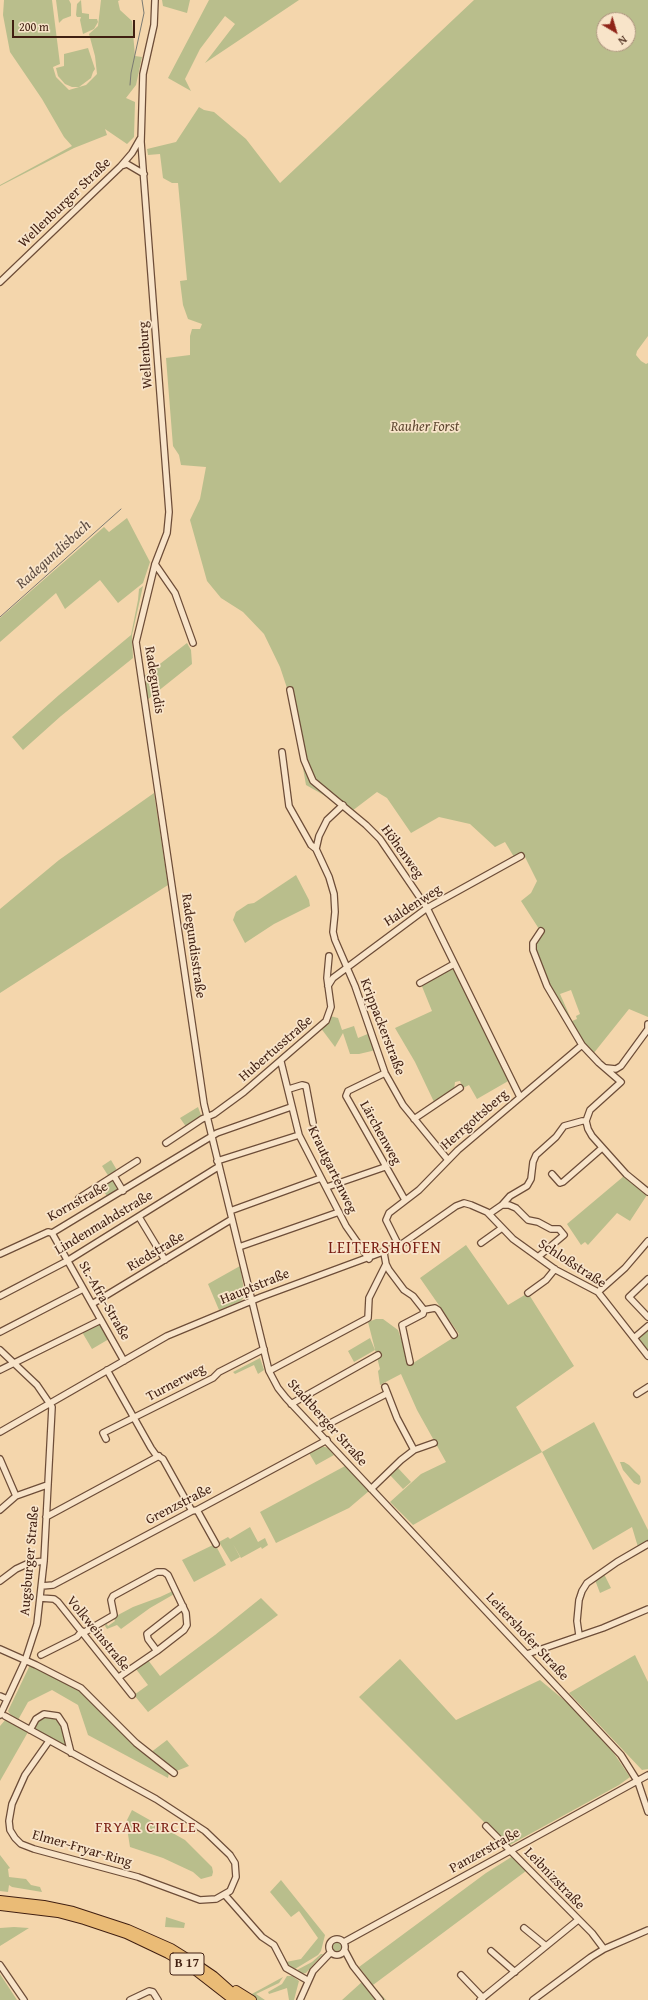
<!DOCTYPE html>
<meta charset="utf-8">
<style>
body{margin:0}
#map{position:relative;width:648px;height:2000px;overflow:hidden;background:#f4d6ac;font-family:"Gentium Book Plus",serif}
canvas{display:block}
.north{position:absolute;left:596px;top:12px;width:40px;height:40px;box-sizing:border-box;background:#f8e4c9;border:1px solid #ae957f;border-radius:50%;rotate:142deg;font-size:11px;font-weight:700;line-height:16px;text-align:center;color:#401f11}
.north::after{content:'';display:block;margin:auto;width:14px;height:18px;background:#8f2418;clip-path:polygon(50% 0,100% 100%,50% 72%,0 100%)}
.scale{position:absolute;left:12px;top:20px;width:123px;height:18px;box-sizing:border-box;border:2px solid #401f11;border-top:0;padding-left:5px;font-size:12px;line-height:14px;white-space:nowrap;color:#401f11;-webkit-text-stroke:3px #f8e4c9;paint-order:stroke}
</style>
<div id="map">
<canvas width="648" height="2000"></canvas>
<div class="north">N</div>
<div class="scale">200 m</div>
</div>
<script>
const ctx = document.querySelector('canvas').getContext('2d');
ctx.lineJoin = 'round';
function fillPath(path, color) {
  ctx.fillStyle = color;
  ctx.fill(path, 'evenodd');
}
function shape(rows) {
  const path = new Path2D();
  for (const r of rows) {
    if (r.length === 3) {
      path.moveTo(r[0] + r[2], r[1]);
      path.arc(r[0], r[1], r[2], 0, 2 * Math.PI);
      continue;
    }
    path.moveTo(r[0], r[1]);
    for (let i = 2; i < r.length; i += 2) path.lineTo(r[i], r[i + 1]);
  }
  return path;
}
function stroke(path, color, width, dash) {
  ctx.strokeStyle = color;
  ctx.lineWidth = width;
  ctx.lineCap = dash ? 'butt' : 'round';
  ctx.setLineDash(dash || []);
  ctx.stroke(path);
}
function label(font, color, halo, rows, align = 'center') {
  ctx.font = font + ' "Gentium Book Plus",serif';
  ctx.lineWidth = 3.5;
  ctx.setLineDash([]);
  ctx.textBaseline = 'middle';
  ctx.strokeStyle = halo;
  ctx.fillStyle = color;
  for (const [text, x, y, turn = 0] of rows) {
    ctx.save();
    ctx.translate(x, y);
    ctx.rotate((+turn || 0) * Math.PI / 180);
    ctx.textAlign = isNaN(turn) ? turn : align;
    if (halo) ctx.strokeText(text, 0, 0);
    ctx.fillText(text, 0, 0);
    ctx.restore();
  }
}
fillPath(shape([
 [4,0,52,0,60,64,53,67,56,77,69,90,86,85,97,74,95,56,89,34,98,26,101,0,120,0,118,1,120,10,132,21,135,56,142,57,136,85,126,98,135,102,134,137,127,144,105,129,107,135,74,148,0,186,0,185,72,146,64,137,42,99,10,52,3,15],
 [56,0,69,0,71,4,71,16,63,19,59,23],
 [81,0,82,13,89,14,89,19,97,19,98,22,94,29,83,34,80,20,81,17,77,17,76,15,77,4],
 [162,0,190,0,187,13,163,6],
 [209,0,299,0,205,63,235,24,225,16,200,49,185,79,191,91,168,78],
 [474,0,648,0,648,336,637,351,636,355,641,361,646,364,648,363,648,1017,629,1009,593,1054,584,1044,548,986,534,949,535,944,541,932,521,901,531,893,537,881,525,857,514,857,505,842,495,847,470,824,439,817,411,833,387,798,377,792,352,811,306,785,291,700,280,667,264,634,243,612,221,598,207,581,190,520,200,499,206,467,181,465,179,455,173,446,166,358,190,355,190,336,192,329,200,329,202,324,188,319,183,305,180,281,187,280,178,183,172,183,163,178,160,154,148,155,147,149,176,142,199,107,204,110,214,112,246,139,280,183],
 [604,20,628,20,628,44,604,44],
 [571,990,580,1014,576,1016,577,1019,572,1021,560,994],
 [88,48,95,69,93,72,91,78,79,87,72,87,65,84,58,76,56,68,64,66,64,54],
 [127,518,150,562,143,583,118,603,100,580,65,609,56,593,0,642,0,618,104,527,109,532],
 [143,586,132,635,133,658,61,716,23,750,12,737,59,695,131,635,138,600,139,589],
 [187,643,191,650,192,664,147,700,143,677],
 [154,793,168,885,0,993,0,909,59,860],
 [296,875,309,900,310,906,274,924,245,943,233,920,236,912,248,904,254,903],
 [455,968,510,1080,477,1099,469,1085,463,1088,460,1081,455,1082,454,1090,435,1104,415,1062,395,1028,432,1011,421,984],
 [330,1016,338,1018,342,1030,354,1026,358,1038,370,1033,376,1050,359,1054,350,1054,343,1033,335,1047,320,1027],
 [198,1107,202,1118,187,1128,180,1118],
 [111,1160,118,1172,109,1177,102,1166],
 [624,1176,647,1195,630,1221,617,1213,588,1245,585,1242,581,1245,567,1224],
 [113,1178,122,1191,109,1199,100,1186],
 [466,1245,508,1305,528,1293,574,1366,516,1407,542,1452,594,1422,648,1530,648,1541,638,1547,632,1527,593,1550,542,1452,413,1525,390,1502,421,1474,446,1462,417,1410,401,1374,380,1385,378,1371,380,1369,368,1322,376,1319,383,1319,398,1330,410,1365,459,1334,420,1278],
 [240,1266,245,1296,241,1301,219,1310,208,1284],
 [97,1325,100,1325,109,1339,92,1349,82,1332],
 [648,1326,648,1356,634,1338],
 [370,1338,375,1350,354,1362,348,1351],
 [260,1358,264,1370,258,1374,254,1365,235,1374,233,1372],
 [322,1446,328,1448,334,1455,316,1465,309,1453],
 [620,1462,624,1462,629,1465,640,1476,641,1482,639,1485,634,1483,623,1470],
 [345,1466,369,1491,349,1508,276,1543,260,1512],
 [398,1468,411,1482,403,1489,390,1475],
 [250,1527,258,1542,265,1538,268,1545,262,1549,261,1547,241,1558,233,1544,240,1557,231,1562,219,1542,228,1537,230,1539],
 [215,1544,226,1565,194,1582,182,1560],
 [604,1574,611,1588,600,1593,595,1580],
 [175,1590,176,1593,150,1608,121,1629,117,1625,107,1629,105,1626,106,1623,108,1626,115,1621,114,1618,118,1615,133,1607,160,1597],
 [261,1598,278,1615,148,1712,134,1695,148,1685,136,1669,148,1660,160,1676,215,1635],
 [635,1655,648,1682,648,1769,642,1770,569,1693],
 [400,1659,456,1720,540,1680,570,1705,613,1752,630,1777,619,1785,508,1846,359,1697],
 [30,1665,79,1691,132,1743,169,1773,168,1778,88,1735,78,1705,52,1690,28,1702,18,1720,10,1714,8,1711],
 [50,1715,61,1723,67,1746,65,1747,35,1730,34,1728,42,1717],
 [6,1719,28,1732,0,1781,0,1726],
 [167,1740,189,1766,174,1772,150,1753],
 [132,1810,185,1840,212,1867,213,1872,212,1876,201,1879,193,1872,163,1858,130,1847,127,1828,124,1826],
 [0,1855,10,1868,8,1869,9,1877,26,1879,31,1885,40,1887,42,1892,12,1887,9,1885,8,1892,0,1891],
 [513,1856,526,1871,373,1985,386,2000,383,2000,350,1957,373,1985,359,1967,486,1873],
 [281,1880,325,1935,321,1951,318,1955,295,1969,290,1968,286,1962,301,1959,318,1938,299,1911,291,1917,270,1892],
 [166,1917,185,1923,184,1928,165,1927],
 [14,1927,29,1928,0,1946,0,1928],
 [337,1947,6],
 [321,1954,323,1954,306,1973,300,1974,295,1971,312,1962],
 [0,1974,17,2000,0,2000],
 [287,1976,292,1976,299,1981,294,2000,289,2000,287,1988,269,1994,268,1992,282,1984],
 [283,1977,279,1983,256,1994,265,2000,257,2000,250,1995],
 [363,1981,377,2000,342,2000]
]), '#b9be8c');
stroke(shape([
 [130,85,131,73,144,13,142,0],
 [0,617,121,509]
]), '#7a7a73', 1);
const minor = shape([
 [155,0,154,25,143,74,141,142,169,512,167,533,155,564,136,642,204,1104,269,1371,278,1388,286,1398,621,1755,638,1782,648,1812],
 [121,166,127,164,144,174],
 [0,282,120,167,132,153,140,139],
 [155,564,175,593,193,643],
 [290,690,304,760,313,781,366,825,380,839,427,908,520,1097],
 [282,752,289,806,311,845,316,849],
 [343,805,327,820,319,836,316,849,329,877,334,894,335,912,333,932,335,940,355,986,385,1073,403,1105,448,1160],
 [541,931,533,943,533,950,547,986,582,1045,599,1063,621,1082,590,1110,586,1121,588,1129,592,1136,626,1174,648,1192],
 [420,983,454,964],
 [328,986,333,978,427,908,521,856],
 [281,1062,299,1135,346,1226,369,1259],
 [606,1068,616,1069,621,1066,648,1029,648,1024],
 [385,1073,348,1091,346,1096,405,1200],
 [289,1089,302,1085,306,1086,313,1123],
 [414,1119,460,1088],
 [166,1143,202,1119,214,1114,244,1092,326,1021,331,1007,327,978,329,956],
 [217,1161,299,1135],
 [552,1174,560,1183,563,1182,602,1148],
 [114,1176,123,1191],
 [327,1187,385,1167],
 [79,1198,137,1161],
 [502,1205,510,1196,527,1186,531,1179,533,1162,536,1155,556,1137,564,1126,582,1121,586,1121],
 [230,1211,321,1178],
 [489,1214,502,1205,509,1205,516,1208,528,1220,538,1222,551,1229,559,1229,564,1235,538,1257],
 [139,1217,165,1260],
 [52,1233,124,1361],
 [481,1243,502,1228],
 [399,1246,386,1220,389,1213,419,1190,458,1150,582,1045],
 [239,1247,339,1212],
 [0,1254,48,1232,52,1233,217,1133,291,1107],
 [386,1264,389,1270,404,1290,413,1296,424,1310,435,1308,438,1310,454,1335],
 [648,1279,629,1297,648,1317],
 [598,1292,625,1268,648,1241],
 [528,1293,546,1280,555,1269],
 [0,1296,67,1261,218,1167],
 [92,1304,232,1219],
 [0,1332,83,1289],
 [634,1338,648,1326],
 [0,1350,37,1385,52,1407,44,1561,37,1624,25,1661,0,1715],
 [410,1362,402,1325,423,1314,424,1310],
 [0,1370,101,1320],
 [107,1370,151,1448,156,1455,163,1459,192,1511],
 [269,1371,368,1318,369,1298,386,1264,384,1253],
 [385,1387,397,1418,414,1450],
 [637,1394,648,1387],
 [291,1404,378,1355],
 [317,1430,386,1394],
 [0,1432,167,1336,261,1297,399,1246,456,1206,464,1203,471,1205,487,1212,513,1239,556,1270,598,1292,648,1356],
 [106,1439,103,1433,213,1378,219,1372,264,1349],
 [0,1459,16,1496],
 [371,1489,401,1460,414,1450,434,1443],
 [0,1510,16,1496,47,1485],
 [197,1510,216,1544],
 [46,1517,159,1456],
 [0,1581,16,1569,29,1563,44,1561],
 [42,1586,53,1585,192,1511,197,1510,327,1440],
 [40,1598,54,1599,58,1602,132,1695],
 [83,1633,114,1615,111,1600,113,1596,157,1572,164,1572,168,1575,186,1613,187,1625,184,1630,157,1651,119,1677],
 [579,1635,577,1621,579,1600,582,1591,587,1583,617,1562,648,1544],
 [0,1649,36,1665,81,1688,136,1743,174,1773],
 [157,1651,148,1639,147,1634,183,1606],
 [527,1654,603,1628,648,1609],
 [41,1655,77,1637,82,1631],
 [0,1696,7,1699],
 [5,1716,156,1799,205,1831,230,1855,235,1863,236,1877,230,1891,216,1899,200,1900,138,1877,34,1849,21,1844,15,1838,10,1830,9,1821,12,1804,25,1775,49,1741],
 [30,1730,36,1719,44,1714,58,1716,64,1725,71,1753],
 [486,1826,592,1933,604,1949],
 [225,1895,262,1937,274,1945,286,1968,307,1980],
 [524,1928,546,1946],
 [337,1947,8],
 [344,1942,648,1775],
 [345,1951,353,1966,380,2000],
 [491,1951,515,1972],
 [0,1965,24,2000],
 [461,1975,483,1998],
 [130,2000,149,1991,153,1992,158,2000],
 [300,2000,313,1971,331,1952],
 [480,2000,578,1920],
 [533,2000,591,1957,604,1949,648,1930]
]);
const highway = shape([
 [0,1900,44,1905,73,1911,128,1929,171,1948,195,1963,214,1976,241,2000],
 [0,1906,58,1913,84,1920,126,1934,168,1954,192,1968,233,2000],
 [236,1990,252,2000]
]);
stroke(minor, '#6d4d38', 8);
stroke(highway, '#401f11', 10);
stroke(minor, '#f8e4c9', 5.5);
stroke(highway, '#eabb76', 8);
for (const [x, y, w] of [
 [187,1964,34]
]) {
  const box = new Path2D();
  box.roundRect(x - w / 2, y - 11, w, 22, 3);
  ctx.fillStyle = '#f8e4c9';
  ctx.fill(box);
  stroke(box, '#401f11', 1);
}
label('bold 13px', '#401f11', null, [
 ["B 17",187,1964]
]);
label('14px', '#401f11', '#f8e4c9', [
 ["Wellenburger Straße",65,203,-44],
 ["Wellenburg",146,355,-94],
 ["Radegundis",154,680,81],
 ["Höhenweg",402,852,54],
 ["Haldenweg",413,906,-33],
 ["Radegundisstraße",193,946,82],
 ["Krippackerstraße",382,1027,69],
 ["Hubertusstraße",276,1049,-41],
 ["Herrgottsberg",475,1120,-41],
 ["Lärchenweg",380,1133,61],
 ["Krautgartenweg",332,1170,64],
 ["Kornstraße",78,1202,-29],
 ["Lindenmahdstraße",104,1223,-31],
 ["Riedstraße",156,1252,-31],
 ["Schloßstraße",572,1264,33],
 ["Hauptstraße",255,1287,-22],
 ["St.-Afra-Straße",104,1301,60],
 ["Turnerweg",176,1383,-28],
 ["Stadtberger Straße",327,1423,48],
 ["Grenzstraße",179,1505,-27],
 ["Augsburger Straße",30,1561,-85],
 ["Volkweinstraße",98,1634,51],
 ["Leitershofer Straße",527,1637,47],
 ["Elmer-Fryar-Ring",82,1849,16],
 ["Panzerstraße",485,1851,-29],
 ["Leibnizstraße",554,1879,46]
]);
label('italic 14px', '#5e4730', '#f8e4c9', [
 ["Rauher Forst",425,427]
]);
label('italic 15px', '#5d4c42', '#f8e4c9', [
 ["Radegundisbach",54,555,-42]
]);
ctx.letterSpacing = '1px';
label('15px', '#7a1f14', '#f8e4c9', [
 ["FRYAR CIRCLE",146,1828]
]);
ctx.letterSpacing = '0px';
ctx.letterSpacing = '1px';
label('16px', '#7a1f14', '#f8e4c9', [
 ["LEITERSHOFEN",385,1249]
]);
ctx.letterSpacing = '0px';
</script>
